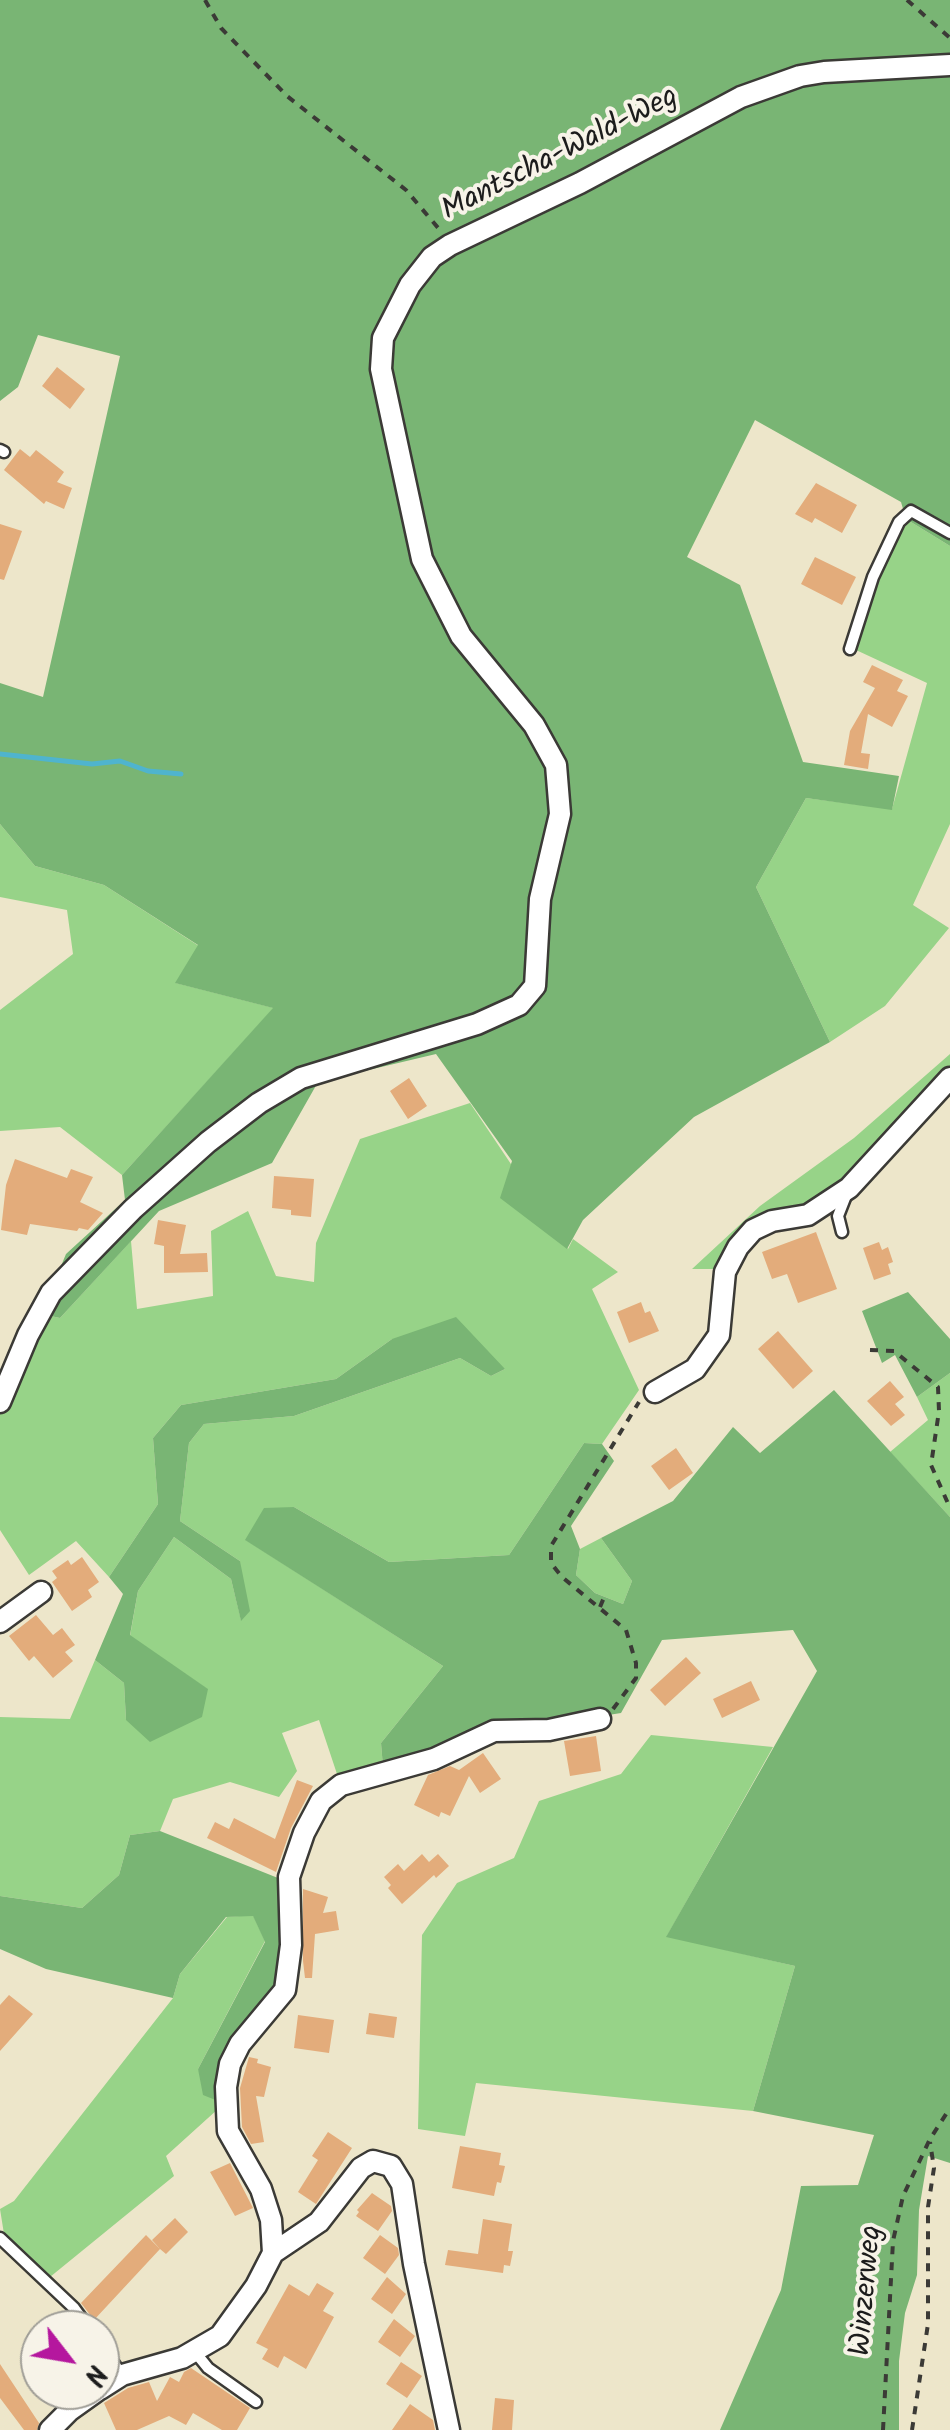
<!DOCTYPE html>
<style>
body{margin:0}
#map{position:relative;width:950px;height:2430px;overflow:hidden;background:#ede6ca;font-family:Kalam,sans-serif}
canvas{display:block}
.north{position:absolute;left:20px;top:2310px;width:100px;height:100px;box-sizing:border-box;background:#f7f3e8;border:2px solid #9f9d96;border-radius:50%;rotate:121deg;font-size:28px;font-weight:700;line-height:40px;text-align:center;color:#1c1c1c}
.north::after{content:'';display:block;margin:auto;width:35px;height:45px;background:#b5179e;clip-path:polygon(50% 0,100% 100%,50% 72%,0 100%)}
</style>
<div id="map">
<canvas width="950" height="2430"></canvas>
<div class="north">N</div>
</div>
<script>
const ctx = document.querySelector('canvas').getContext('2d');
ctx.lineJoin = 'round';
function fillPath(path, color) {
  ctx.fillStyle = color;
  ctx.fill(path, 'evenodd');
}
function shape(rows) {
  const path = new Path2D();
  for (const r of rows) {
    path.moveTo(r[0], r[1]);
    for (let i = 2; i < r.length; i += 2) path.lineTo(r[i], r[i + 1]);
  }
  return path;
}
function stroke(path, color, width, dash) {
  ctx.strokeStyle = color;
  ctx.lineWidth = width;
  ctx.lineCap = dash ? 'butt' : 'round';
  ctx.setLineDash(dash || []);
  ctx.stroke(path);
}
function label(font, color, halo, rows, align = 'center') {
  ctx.font = font + ' Kalam,sans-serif';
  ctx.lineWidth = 8;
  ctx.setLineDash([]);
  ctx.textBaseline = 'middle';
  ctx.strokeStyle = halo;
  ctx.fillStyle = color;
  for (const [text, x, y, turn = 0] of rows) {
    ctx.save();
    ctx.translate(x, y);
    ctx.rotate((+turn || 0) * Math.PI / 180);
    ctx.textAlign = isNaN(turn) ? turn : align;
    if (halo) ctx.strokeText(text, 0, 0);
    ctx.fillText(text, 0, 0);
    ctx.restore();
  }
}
fillPath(shape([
 [906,519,950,546,950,824,913,905,949,928,885,1006,830,1042,756,887,806,798,892,809,927,683,856,650,880,576],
 [0,824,35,866,104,885,199,946,176,983,274,1008,122,1175,60,1127,0,1131,0,1010,73,954,67,910,0,897],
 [950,1054,950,1072,842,1184,804,1209,764,1217,720,1269,692,1269,760,1206,854,1138],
 [470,1103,568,1249,573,1239,618,1272,592,1289,639,1390,602,1444,584,1443,509,1555,389,1562,294,1507,246,1540,443,1666,381,1743,383,1767,339,1780,319,1720,282,1733,297,1771,279,1797,230,1782,173,1799,160,1831,130,1835,119,1875,82,1908,0,1896,0,1717,70,1719,95,1660,124,1683,126,1720,207,1689,130,1636,138,1591,174,1537,231,1579,241,1620,240,1561,180,1521,189,1443,204,1424,294,1416,460,1358,491,1376,505,1369,392,1339,336,1379,181,1405,153,1438,158,1504,109,1577,76,1541,29,1575,0,1530,0,1413,41,1314,60,1318,131,1241,137,1309,213,1296,211,1231,248,1211,276,1276,314,1282,316,1243,360,1139],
 [950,1373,950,1517,890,1452,928,1420,917,1397],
 [601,1538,632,1581,623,1604,595,1593,576,1575,580,1549],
 [651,1735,773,1747,667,1936,795,1966,753,2111,476,2083,465,2136,418,2129,422,1935,457,1883,514,1858,539,1801,621,1774],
 [253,1915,265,1941,198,2069,218,2101,218,2109,166,2156,174,2176,50,2277,4,2234,0,2209,14,2201,173,1998,180,1974,227,1917]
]), '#97d388');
fillPath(shape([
 [0,0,950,0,950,546,906,519,901,502,755,420,687,557,740,585,803,762,899,776,892,810,806,798,756,887,830,1042,694,1117,583,1220,567,1249,500,1198,512,1161,436,1054,318,1082,272,1163,159,1211,60,1318,41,1314,66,1254,125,1200,122,1175,273,1008,175,983,198,945,104,885,35,866,0,824,0,683,43,697,120,356,38,335,18,387,0,401],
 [908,1292,950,1339,950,1373,917,1397,895,1355,882,1363,862,1311],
 [456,1317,505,1369,491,1376,460,1358,294,1416,204,1424,189,1443,180,1521,240,1561,250,1611,241,1621,231,1579,174,1537,138,1591,130,1635,208,1689,202,1717,150,1742,126,1720,124,1683,95,1660,123,1594,109,1577,158,1504,153,1438,181,1405,336,1379,392,1339],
 [834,1390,950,1517,950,2163,928,2156,919,2210,917,2275,905,2313,899,2361,899,2430,720,2430,781,2290,801,2186,858,2185,874,2135,753,2111,795,1966,666,1937,817,1671,793,1630,662,1640,621,1713,545,1725,383,1767,381,1743,443,1666,245,1540,264,1508,294,1507,389,1562,509,1555,584,1443,602,1444,614,1461,571,1526,580,1549,576,1575,595,1593,623,1604,632,1581,601,1538,673,1501,733,1427,760,1453],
 [160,1831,283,1880,288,1947,277,1987,218,2101,203,2095,198,2069,265,1942,253,1916,226,1917,180,1974,173,1998,46,1969,0,1949,0,1896,82,1908,119,1875,130,1835]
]), '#79b574');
stroke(shape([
 [0,754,92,764,120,761,148,771,181,774]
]), '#4fb4ce', 5);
fillPath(shape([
 [57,367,85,389,70,409,42,386],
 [20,449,30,457,36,450,64,472,57,482,72,488,64,509,46,501,44,504,4,470],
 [816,483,857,505,842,533,815,518,812,523,795,514],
 [0,524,22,531,4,580,0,579],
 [815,557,856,577,842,605,801,584],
 [872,665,903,680,897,691,908,696,892,727,868,714,861,753,870,754,868,769,844,765,850,731,875,688,863,682],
 [409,1078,427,1106,408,1119,390,1091],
 [15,1159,67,1178,71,1169,93,1177,80,1202,103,1213,88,1230,79,1228,77,1231,30,1224,27,1235,1,1230,6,1185],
 [274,1176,314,1179,311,1217,291,1215,291,1210,272,1208],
 [158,1220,186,1225,180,1254,207,1253,208,1272,164,1273,164,1246,154,1244],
 [816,1232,837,1289,798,1303,787,1274,772,1279,762,1252],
 [879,1242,882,1250,888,1247,893,1262,888,1264,891,1274,874,1280,863,1248],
 [641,1302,645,1313,650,1311,659,1331,629,1343,617,1312],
 [778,1331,813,1371,793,1389,758,1349],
 [890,1381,904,1397,895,1404,905,1415,891,1426,867,1401],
 [676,1448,693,1473,669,1490,651,1466],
 [82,1557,99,1582,88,1590,92,1597,72,1611,52,1582,57,1578,52,1571,68,1560,71,1565],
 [36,1615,53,1635,62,1628,75,1645,65,1652,73,1661,53,1678,34,1656,29,1661,9,1636],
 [686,1657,701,1673,665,1706,650,1690],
 [751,1681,760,1700,722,1718,713,1699],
 [596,1736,601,1771,570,1776,564,1741],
 [483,1753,501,1779,480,1793,469,1776,450,1816,441,1812,439,1817,414,1805,428,1775,450,1766,459,1770],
 [297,1780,313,1786,291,1828,276,1872,207,1838,215,1822,229,1829,234,1818,275,1839],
 [422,1854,429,1862,438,1854,449,1866,436,1878,434,1875,402,1904,388,1888,391,1885,384,1877,398,1864,404,1871],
 [303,1889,328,1897,323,1913,336,1911,339,1930,315,1934,312,1978,305,1978,303,1961],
 [9,1995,33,2014,0,2051,0,2005],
 [369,2013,397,2017,394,2038,366,2034],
 [298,2015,334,2020,329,2053,294,2048],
 [249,2057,258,2059,257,2063,271,2067,264,2097,256,2096,264,2142,251,2144,242,2127,240,2088],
 [328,2132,352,2148,316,2204,298,2192,318,2160,312,2156],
 [460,2146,501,2153,499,2165,505,2166,501,2183,497,2182,494,2196,452,2188],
 [230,2163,253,2208,235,2216,210,2172],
 [372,2193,391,2206,392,2211,378,2231,356,2216,359,2212,357,2210],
 [175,2218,188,2232,166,2254,160,2249,94,2320,81,2303,146,2235,160,2249,152,2240],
 [483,2219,512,2224,508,2251,513,2251,510,2266,504,2265,503,2273,445,2265,448,2250,478,2254],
 [380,2235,398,2248,399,2255,385,2274,363,2258],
 [387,2277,406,2294,392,2314,371,2299],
 [317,2283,334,2293,323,2311,334,2317,306,2369,284,2356,278,2368,262,2359,268,2349,256,2343,289,2284,309,2296],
 [394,2319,415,2336,400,2357,378,2342],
 [401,2362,422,2376,407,2398,386,2384],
 [0,2364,39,2423,37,2430,24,2430,0,2398],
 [191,2368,250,2408,237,2430,222,2430,193,2413,186,2425,169,2416,137,2430,116,2430,104,2403,128,2388,149,2382,157,2401,170,2377,179,2382,184,2372],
 [495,2398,514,2400,512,2430,492,2430],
 [410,2404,433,2420,435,2430,392,2430]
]), '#e3ac7b');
const service = shape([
 [0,450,4,452],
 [850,649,873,577,899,522,911,511,950,533],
 [842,1232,838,1216,847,1193],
 [0,2238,74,2308,90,2330],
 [100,2344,122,2375],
 [195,2352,208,2368,256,2402]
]);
const minor = shape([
 [655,1392,695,1369,719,1335,725,1272,738,1247,753,1230,772,1221,808,1215,849,1188,950,1078],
 [0,1402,28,1335,51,1293,133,1209,208,1142,259,1103,301,1078,477,1024,519,1005,535,986,540,899,560,814,556,765,534,725,461,636,422,559,381,369,383,338,410,285,432,257,450,245,580,183,741,97,800,76,824,72,950,65],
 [0,1622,41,1592],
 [273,2253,319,2222,361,2168,373,2161,391,2166,402,2184,414,2264,449,2430],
 [100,2389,122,2375,182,2358,220,2336,256,2286,273,2253,271,2220,261,2189,228,2131,226,2087,230,2064,240,2044,285,1990,291,1945,289,1877,304,1833,321,1801,341,1785,434,1759,494,1731,549,1730,600,1719],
 [50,2430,70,2410,98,2390]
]);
stroke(service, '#3b3a36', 15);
stroke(minor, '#3b3a36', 25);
stroke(shape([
 [205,0,221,28,287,96,406,190,439,229],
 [907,0,950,38],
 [870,1350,894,1351,938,1387,939,1411,931,1465,950,1508],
 [600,1607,605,1595],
 [613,1709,636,1678,636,1663,626,1630,562,1577,551,1563,551,1546,639,1402],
 [883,2430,893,2241,903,2196,930,2139,950,2108],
 [912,2430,928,2324,928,2207,934,2168,930,2142]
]), '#3b3a36', 4, [8, 8]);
stroke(service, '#fff', 10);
stroke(minor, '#fff', 20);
label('30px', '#1c1c1c', '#f7f3e8', [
 ["Mantscha-Wald-Weg",561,156,-27],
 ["Winzerweg",869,2291,-85]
]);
</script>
